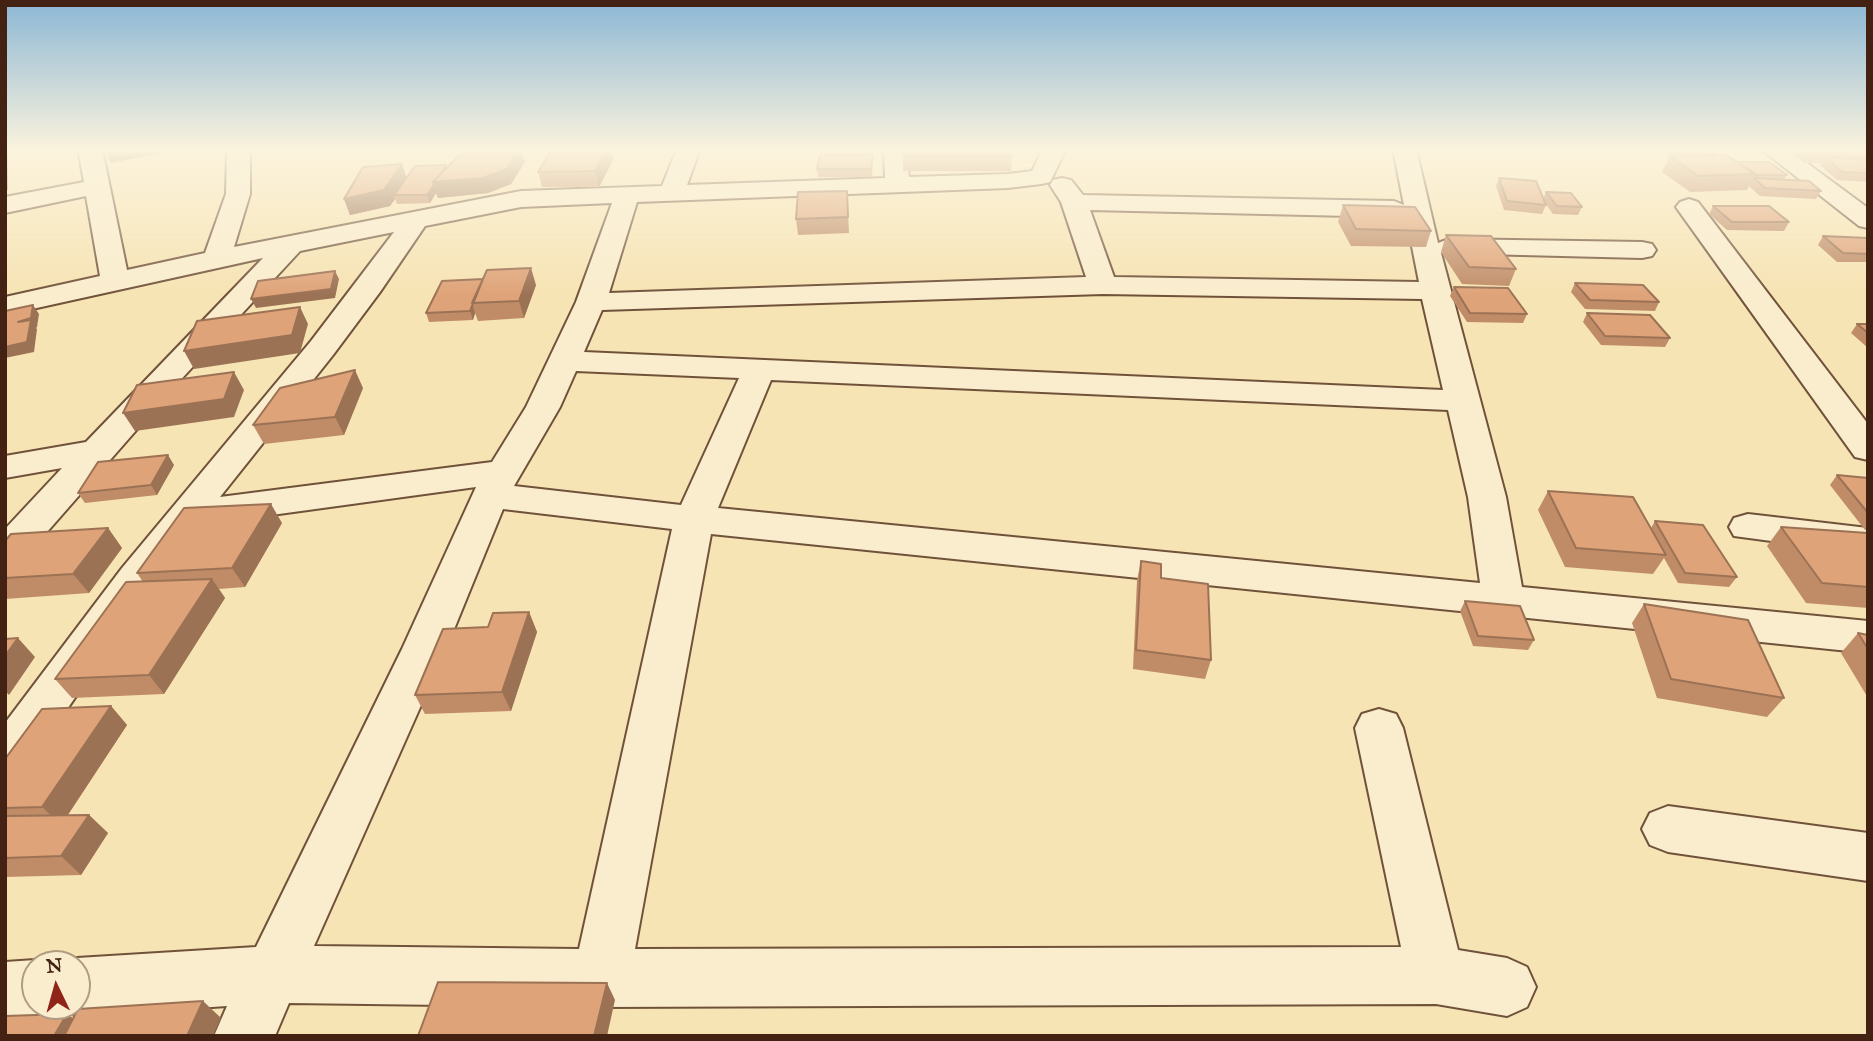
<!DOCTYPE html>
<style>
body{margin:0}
#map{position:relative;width:1873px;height:1041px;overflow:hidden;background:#f7e4b4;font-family:"IM FELL Great Primer",serif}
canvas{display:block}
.frame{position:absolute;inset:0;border:7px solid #432213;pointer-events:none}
.north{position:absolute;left:21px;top:950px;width:70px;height:70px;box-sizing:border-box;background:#faedce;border:2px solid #b19c83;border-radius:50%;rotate:355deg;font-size:19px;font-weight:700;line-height:28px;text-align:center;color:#432213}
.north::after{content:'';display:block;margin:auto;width:24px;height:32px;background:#8f2418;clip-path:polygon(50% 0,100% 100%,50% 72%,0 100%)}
</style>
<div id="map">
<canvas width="1873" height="1041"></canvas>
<div class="frame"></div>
<div class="north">N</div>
</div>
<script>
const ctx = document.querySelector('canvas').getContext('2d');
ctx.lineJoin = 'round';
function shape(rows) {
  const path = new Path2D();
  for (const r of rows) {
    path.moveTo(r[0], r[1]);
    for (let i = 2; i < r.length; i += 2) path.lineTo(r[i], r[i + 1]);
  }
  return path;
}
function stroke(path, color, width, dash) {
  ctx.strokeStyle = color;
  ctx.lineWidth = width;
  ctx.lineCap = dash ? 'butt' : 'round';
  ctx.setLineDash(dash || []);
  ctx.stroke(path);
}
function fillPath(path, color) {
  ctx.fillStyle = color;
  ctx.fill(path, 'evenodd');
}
const street = shape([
 [78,149,102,149,127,270,205,253,226,194,227,149,250,149,250,194,234,247,521,191,662,186,677,149,700,149,687,185,885,178,884,149,906,149,909,177,1008,174,1032,171,1043,149,1066,149,1050,182,1041,184,1008,188,637,202,609,293,1086,277,1061,202,1050,185,1053,180,1062,178,1071,180,1083,195,1394,201,1404,205,1393,149,1416,149,1438,243,1449,239,1642,242,1652,244,1656,250,1652,256,1642,258,1441,253,1506,497,1522,587,1868,621,1868,653,711,534,635,949,1401,947,1355,728,1362,714,1379,709,1396,714,1403,728,1458,950,1507,958,1527,967,1536,987,1527,1007,1507,1016,1436,1004,601,1007,289,1003,275,1036,214,1036,227,1006,77,1016,56,1007,35,1018,5,1020,5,962,35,960,45,964,35,964,35,1006,77,1006,77,964,63,964,77,958,256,947,402,649,476,487,206,524,201,522,150,588,22,775,5,781,5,723,122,568,311,341,394,232,300,251,174,387,19,564,5,568,5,529,62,468,5,478,5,456,86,442,263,258,5,315,5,297,100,276,86,196,5,213,5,197,84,182,78,149],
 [612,203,576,302,526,407,492,462,220,497,333,355,380,292,425,226,521,207,612,203],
 [1090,210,1394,217,1405,211,1419,282,1114,277,1090,210],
 [1103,294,1422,299,1443,390,584,352,602,310,1103,294],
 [576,371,739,378,681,505,514,486,560,407,576,371],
 [771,380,1448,410,1468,497,1480,583,718,508,771,380],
 [503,509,672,529,579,949,314,946,446,649,503,509],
 [1761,149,1788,149,1868,208,1868,228,1859,226,1761,149],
 [1689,199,1698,202,1868,424,1868,460,1855,457,1676,207,1680,202,1689,199],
 [1748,514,1868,528,1868,554,1734,536,1729,527,1734,518,1748,514],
 [1668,806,1868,833,1868,881,1668,852,1650,845,1642,829,1650,813,1668,806]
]);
stroke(street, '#70523b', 4);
fillPath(street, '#faedce');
fillPath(shape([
 [460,149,521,149,525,162,511,184,488,193,438,198,436,193,430,203,397,204,395,199,390,206,350,215,344,199,363,167,402,164,407,178,415,166,446,165,447,168,460,154,487,151,462,153],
 [787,149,822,149,787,150],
 [903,149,1012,156,1011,171,903,171],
 [1661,149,1708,149,1716,155,1737,162,1787,175,1784,180,1821,191,1816,199,1760,196,1749,186,1751,183,1747,190,1690,192,1662,172,1670,156],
 [1788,149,1868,149,1868,182,1837,180,1820,165,1821,163,1804,163],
 [873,154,872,177,818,177,817,169],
 [614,158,599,187,542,187,538,172],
 [1499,178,1543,199,1546,192,1582,207,1578,215,1553,214,1545,203,1546,205,1542,214,1504,210,1496,186],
 [847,191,849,233,798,235,796,219],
 [1343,205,1431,231,1426,247,1351,246,1338,222],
 [1713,206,1789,222,1784,231,1727,230,1709,214],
 [1446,235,1516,269,1509,286,1462,284,1441,252],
 [1823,236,1868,238,1868,262,1837,262,1818,245],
 [1575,283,1659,302,1655,311,1585,309,1571,292],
 [536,285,524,318,478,321,475,313,473,320,429,322,426,313],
 [1454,287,1527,314,1523,323,1467,322,1450,296],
 [1587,313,1670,338,1665,347,1601,345,1583,322],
 [1857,324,1868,324,1868,348,1851,333],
 [363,388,344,435,264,444,253,425],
 [174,465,157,495,85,503,78,493],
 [1837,475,1868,478,1868,530,1865,530,1830,485],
 [1548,491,1651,528,1655,521,1737,577,1729,587,1678,583,1664,558,1653,574,1565,567,1538,510],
 [282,523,245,587,219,589,225,598,164,694,72,698,55,679,143,582,137,573],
 [1781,527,1868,533,1868,608,1806,603,1767,546],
 [108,528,122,548,89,593,5,599,5,541],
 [1141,561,1161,578,1211,660,1205,679,1133,669,1137,580],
 [1465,601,1534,640,1528,650,1473,646,1460,611],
 [1644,604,1784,698,1767,717,1657,698,1632,623],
 [529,612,537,632,511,711,425,714,415,695,488,627],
 [1858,633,1868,635,1868,698,1841,653],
 [111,706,127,725,68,815,89,815,108,833,81,875,5,877,5,759]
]), '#c08c68');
fillPath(shape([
 [5,149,8,149,8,190,5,191],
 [104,149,181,149,111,163],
 [460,149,506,149,462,153],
 [519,149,521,149,525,162,511,184,488,193,438,198,436,193,430,203,427,195,433,182,446,165,449,173],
 [607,149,612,149,614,158,599,187,595,171],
 [402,164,407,180,394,195,395,199,390,206,350,215,344,199],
 [531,268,536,285,524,318,519,301],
 [335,271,339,279,335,298,256,308,251,299],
 [472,304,475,313,473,320,470,311],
 [33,305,39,314,37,327,36,328,37,329,34,352,5,358,5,347,18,322],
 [300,307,308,324,300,353,194,369,184,351],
 [355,370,363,388,344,435,335,417],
 [234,372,244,390,234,417,135,431,123,413],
 [168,455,174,465,157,495,151,485],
 [271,504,282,523,245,587,232,568],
 [108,528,122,548,89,593,73,574],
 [212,579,225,598,164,694,149,675],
 [529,612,537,632,511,711,502,692],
 [18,638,35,657,9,695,5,691,5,656],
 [111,706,127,725,61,825,42,807],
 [89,815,108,833,81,875,61,856],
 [607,983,615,1000,607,1036,594,1036],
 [203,1001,221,1018,213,1036,187,1036],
 [67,1014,89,1030,86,1036,54,1036]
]), '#9c7255');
const building = shape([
 [505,149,519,149,507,169,483,178,433,182,460,154,505,149],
 [552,149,607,149,595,171,538,172,552,149],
 [903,149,1011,149,1012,156,903,156,903,149],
 [1675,149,1708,149,1716,155,1684,156,1675,149],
 [820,154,873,154,871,169,817,169,820,154],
 [1726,155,1756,174,1698,176,1669,156,1726,155],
 [1825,157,1868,160,1868,173,1842,172,1825,157],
 [1737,162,1769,162,1787,175,1755,175,1737,162],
 [402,164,384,190,344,199,363,167,402,164],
 [446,165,440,175,433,182,434,185,427,195,394,195,415,166,446,165],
 [1499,178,1536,181,1546,205,1507,201,1499,178],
 [1754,178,1809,181,1821,191,1765,188,1754,178],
 [847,191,848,217,796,219,798,192,847,191],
 [1546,192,1571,193,1582,207,1557,206,1546,192],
 [1343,205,1415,207,1431,231,1356,229,1343,205],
 [1713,206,1769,206,1789,222,1732,222,1713,206],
 [1446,235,1491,236,1516,269,1469,267,1446,235],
 [1823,236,1868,238,1868,254,1843,253,1823,236],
 [531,268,519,301,472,303,487,270,531,268],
 [335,271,331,289,251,299,258,281,335,271],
 [483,279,470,311,426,313,442,281,483,279],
 [1575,283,1643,285,1659,302,1590,300,1575,283],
 [1454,287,1508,288,1527,314,1470,313,1454,287],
 [33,305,31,318,18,322,31,320,27,342,5,347,5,311,33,305],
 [300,307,292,335,184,351,197,321,300,307],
 [1587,313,1650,315,1670,338,1605,336,1587,313],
 [1857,324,1868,324,1868,333,1857,324],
 [355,370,335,417,253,425,280,388,355,370],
 [234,372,224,399,123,413,137,385,234,372],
 [168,455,151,485,78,493,98,462,168,455],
 [1837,475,1868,478,1868,513,1837,475],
 [1548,491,1633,497,1666,555,1576,548,1548,491],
 [271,504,232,568,137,573,184,508,271,504],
 [1655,521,1703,525,1737,577,1685,573,1655,521],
 [1781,527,1868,533,1868,587,1822,583,1781,527],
 [108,528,73,574,5,578,5,541,11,534,108,528],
 [1141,561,1161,564,1161,578,1208,584,1211,660,1136,650,1141,561],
 [212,579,149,675,55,679,126,582,212,579],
 [1465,601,1520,606,1534,640,1478,636,1465,601],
 [1644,604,1748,620,1784,698,1671,679,1644,604],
 [529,612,502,692,415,695,443,629,488,627,493,613,529,612],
 [1858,633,1868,635,1868,649,1858,633],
 [18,638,5,656,5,639,18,638],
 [111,706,42,807,5,808,5,759,42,709,111,706],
 [89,815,61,856,5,858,5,816,89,815],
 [438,982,607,983,594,1036,418,1036,438,982],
 [203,1001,187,1036,64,1036,78,1009,203,1001],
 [67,1014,54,1036,5,1036,5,1016,67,1014]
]);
fillPath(building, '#dfa379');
stroke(building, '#9c7255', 2);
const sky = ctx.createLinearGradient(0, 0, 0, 295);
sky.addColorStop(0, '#8cb7d5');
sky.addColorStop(0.51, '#fbf3dd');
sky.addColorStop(1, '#fbf3dd00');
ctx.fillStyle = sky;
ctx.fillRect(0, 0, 1873, 295);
</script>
